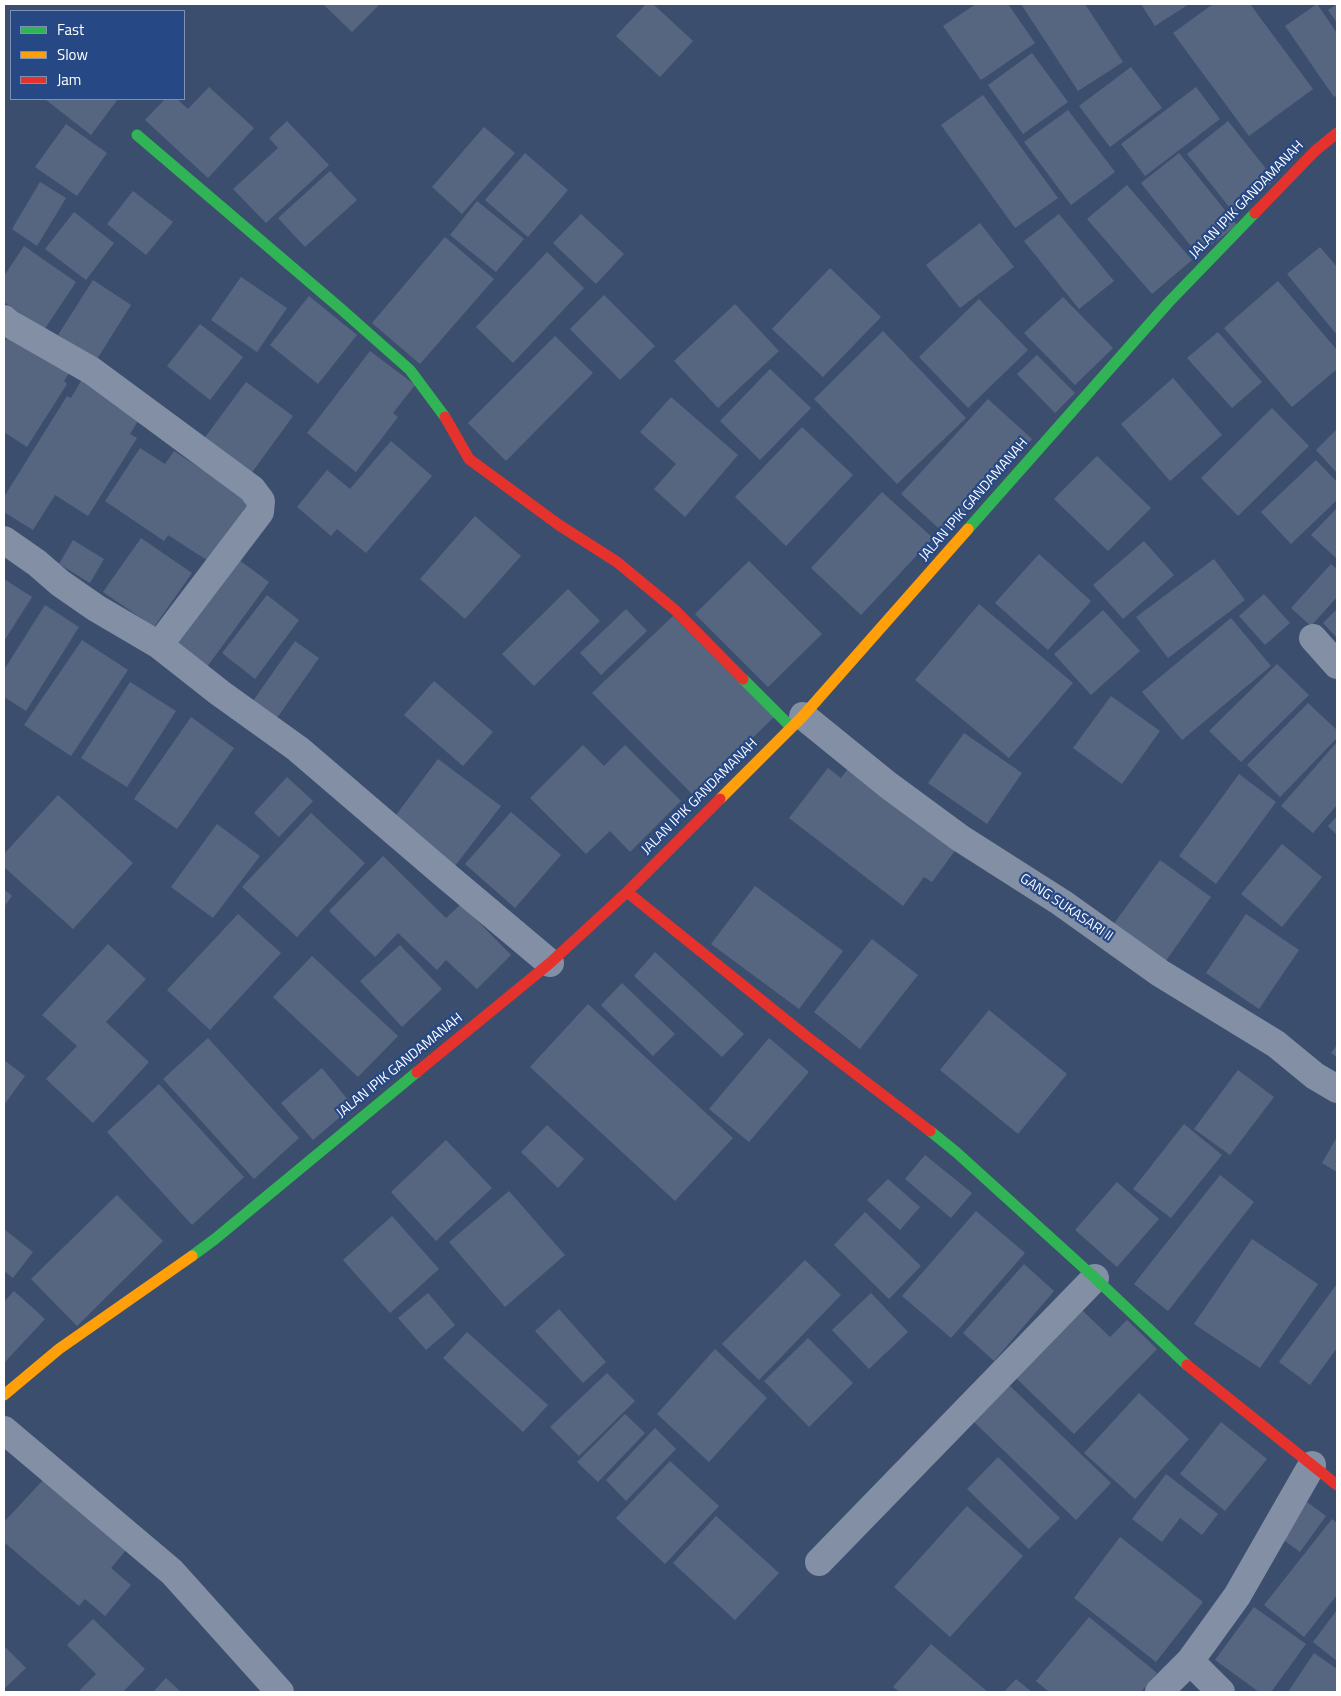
<!DOCTYPE html>
<style>
body{margin:0}
#map{position:relative;width:1341px;height:1696px;overflow:hidden;background:#3c4e6e;font-family:"Titillium Web",sans-serif}
canvas{display:block}
.frame{position:absolute;inset:0;border:5px solid #fff;pointer-events:none}
.legend{position:absolute;left:10px;top:10px;width:175px;height:90px;box-sizing:border-box;background:#264884;border:1px solid #7d91b5;margin:0;padding:6px 9px;list-style:none;font-size:15px;color:#fff}
.legend li{display:flex;align-items:center;gap:10px;height:25px}
.legend b{width:25px;border:1px solid #7d91b5}
</style>
<div id="map">
<canvas width="1341" height="1696"></canvas>
<div class="frame"></div>
<ul class="legend">
<li><b style="height:6px;background:#30b455"></b>Fast</li>
<li><b style="height:6px;background:#ff9f0a"></b>Slow</li>
<li><b style="height:6px;background:#e5322d"></b>Jam</li>
</ul>
</div>
<script>
const ctx = document.querySelector('canvas').getContext('2d');
ctx.lineJoin = 'round';
function fillPath(path, color) {
  ctx.fillStyle = color;
  ctx.fill(path, 'evenodd');
}
function shape(rows) {
  const path = new Path2D();
  for (const r of rows) {
    path.moveTo(r[0], r[1]);
    for (let i = 2; i < r.length; i += 2) path.lineTo(r[i], r[i + 1]);
  }
  return path;
}
function stroke(path, color, width, dash) {
  ctx.strokeStyle = color;
  ctx.lineWidth = width;
  ctx.lineCap = dash ? 'butt' : 'round';
  ctx.setLineDash(dash || []);
  ctx.stroke(path);
}
function label(font, color, halo, rows, align = 'center') {
  ctx.font = font + ' "Titillium Web",sans-serif';
  ctx.lineWidth = 4.5;
  ctx.setLineDash([]);
  ctx.textBaseline = 'middle';
  ctx.strokeStyle = halo;
  ctx.fillStyle = color;
  for (const [text, x, y, turn = 0] of rows) {
    ctx.save();
    ctx.translate(x, y);
    ctx.rotate((+turn || 0) * Math.PI / 180);
    ctx.textAlign = isNaN(turn) ? turn : align;
    if (halo) ctx.strokeText(text, 0, 0);
    ctx.fillText(text, 0, 0);
    ctx.restore();
  }
}
fillPath(shape([
 [323,4,380,4,352,32],
 [646,4,653,4,693,41,660,77,616,36],
 [976,4,1008,4,1035,43,981,80,943,26],
 [1021,4,1085,4,1123,62,1078,91],
 [1141,4,1189,4,1155,26],
 [1213,4,1250,4,1313,89,1249,136,1173,33],
 [1317,4,1337,33,1337,95,1334,97,1285,26],
 [1337,4,1337,23,1328,10],
 [1032,53,1068,102,1023,134,988,85],
 [1131,67,1162,108,1110,147,1079,106],
 [209,87,254,128,208,178,145,120,165,99,177,99,188,109],
 [1196,87,1220,119,1145,176,1121,144],
 [983,95,1058,198,1015,228,941,125],
 [47,99,118,99,91,135,46,100],
 [1068,110,1115,172,1071,205,1024,142],
 [287,121,329,165,266,223,233,189,278,148,269,138],
 [1228,121,1275,180,1234,213,1187,154],
 [66,124,107,153,77,196,35,167],
 [484,127,515,153,462,214,432,187],
 [525,153,568,190,528,237,485,200],
 [1179,153,1237,225,1198,255,1141,183],
 [330,171,357,200,305,247,278,218],
 [40,182,66,198,37,246,12,229],
 [1127,185,1192,260,1152,294,1087,219],
 [133,191,173,222,146,255,107,224],
 [477,201,524,239,496,272,450,235],
 [74,212,114,243,86,280,45,249],
 [581,214,624,254,596,284,553,243],
 [1059,214,1114,281,1079,309,1024,241],
 [980,223,1014,267,960,308,926,265],
 [445,237,494,279,420,364,372,323],
 [24,246,76,282,44,330,4,302,4,276],
 [1320,247,1337,267,1337,335,1287,274],
 [547,252,584,288,513,363,476,327],
 [830,268,881,317,823,377,772,329],
 [241,277,287,308,257,352,211,320],
 [93,280,131,305,97,359,58,335],
 [1278,281,1337,350,1337,369,1292,407,1224,328],
 [604,295,655,346,620,380,570,329],
 [309,296,357,335,318,384,270,345],
 [1063,297,1113,348,1075,385,1024,333],
 [979,299,1028,350,968,408,919,357],
 [735,304,779,351,718,408,674,361],
 [200,324,243,357,210,400,167,366],
 [11,331,71,370,64,381,67,384,27,447,4,432,4,343],
 [883,331,966,418,897,484,814,399],
 [1218,332,1262,382,1232,408,1187,358],
 [555,336,593,373,506,461,468,423],
 [370,351,415,385,393,413,398,417,356,472,307,433],
 [1037,355,1075,393,1055,413,1017,374],
 [770,369,811,408,760,460,720,421],
 [84,376,143,413,130,434,137,438,88,516,55,495,33,530,4,512,4,497,67,396,71,398],
 [1173,378,1222,435,1170,481,1121,424],
 [246,382,293,416,248,478,200,444],
 [671,397,738,455,685,517,654,489,676,464,640,432],
 [988,399,1032,439,945,534,901,494],
 [1272,408,1309,446,1238,516,1201,478],
 [802,427,853,475,786,546,735,497],
 [1337,429,1337,473,1316,450],
 [391,441,432,476,366,553,337,529,331,536,297,507,327,470,350,489],
 [140,448,165,464,174,451,253,503,213,564,168,535,164,541,105,501],
 [1097,456,1151,508,1108,551,1054,499],
 [1316,460,1337,482,1337,500,1291,544,1261,512],
 [882,492,933,538,861,615,811,568],
 [1337,508,1337,559,1311,535],
 [475,516,521,556,465,619,420,579],
 [141,538,192,573,154,627,103,592],
 [73,540,104,559,90,583,59,564],
 [1144,541,1174,575,1123,619,1093,585],
 [1039,554,1091,601,1048,650,995,603],
 [235,557,269,582,207,667,172,642],
 [1214,559,1245,600,1168,658,1136,617],
 [749,561,822,634,768,687,695,614],
 [1331,564,1337,569,1337,597,1311,626,1291,608],
 [4,579,32,597,4,641],
 [568,589,600,621,534,686,502,654],
 [1264,594,1290,623,1265,645,1239,616],
 [267,595,299,620,255,679,222,653],
 [979,604,1073,683,1009,758,915,680],
 [45,605,79,627,26,711,4,697,4,670],
 [626,609,647,631,601,675,580,653],
 [1337,609,1337,638,1323,623],
 [1103,610,1140,651,1091,695,1054,654],
 [673,616,774,717,704,785,703,784,692,794,592,693],
 [1231,618,1271,666,1182,740,1142,692],
 [82,640,128,670,71,756,24,725],
 [295,641,319,658,277,718,253,701],
 [1277,664,1309,695,1241,762,1209,731],
 [434,681,493,732,463,766,404,715],
 [130,682,176,711,127,787,81,758],
 [1111,696,1160,731,1122,784,1073,748],
 [1308,703,1337,730,1337,738,1280,797,1247,765],
 [191,717,234,748,177,829,134,799],
 [964,733,1022,773,987,824,928,783],
 [1337,742,1337,805,1313,833,1281,806],
 [583,745,604,766,625,745,681,801,630,852,610,831,586,854,530,798],
 [438,759,501,806,455,866,393,819],
 [850,766,957,848,932,882,924,877,903,906,789,818,828,768,841,778],
 [1239,774,1276,802,1216,884,1179,856],
 [287,777,313,801,279,837,254,813],
 [58,795,133,863,73,929,4,867,4,854],
 [511,812,561,855,515,908,465,864],
 [311,813,365,863,297,937,242,887],
 [1337,816,1337,835,1328,826],
 [217,824,260,856,213,918,171,887],
 [1282,844,1322,877,1282,927,1241,894],
 [383,856,446,918,461,904,511,955,477,989,446,960,437,970,398,933,375,957,329,911],
 [1160,860,1211,897,1165,962,1113,925],
 [755,886,843,951,799,1009,711,944],
 [4,889,12,896,4,907],
 [238,914,281,953,210,1030,167,990],
 [1246,914,1299,950,1259,1009,1206,973],
 [872,939,918,975,860,1049,814,1012],
 [108,944,146,979,106,1022,149,1062,93,1123,46,1079,77,1046,42,1015],
 [400,945,442,989,402,1027,360,981],
 [655,952,744,1034,722,1057,634,976],
 [312,956,398,1036,358,1077,273,997],
 [622,983,675,1034,653,1056,601,1005],
 [588,1004,733,1138,675,1201,530,1067],
 [989,1010,1067,1074,1018,1134,940,1070],
 [208,1038,299,1138,254,1179,163,1079],
 [769,1038,809,1072,749,1142,709,1109],
 [1337,1045,1337,1057,1331,1053],
 [4,1060,25,1076,4,1105],
 [322,1068,353,1106,313,1140,281,1103],
 [1238,1070,1274,1097,1230,1155,1194,1129],
 [159,1084,244,1177,192,1225,107,1132],
 [1184,1124,1222,1155,1171,1218,1133,1189],
 [547,1125,584,1159,558,1188,521,1152],
 [1337,1137,1337,1172,1322,1163],
 [446,1140,492,1188,436,1241,391,1192],
 [925,1155,972,1193,951,1218,905,1179],
 [1220,1175,1254,1202,1168,1311,1134,1284],
 [888,1179,920,1207,900,1230,867,1200],
 [1117,1182,1159,1219,1117,1267,1075,1230],
 [509,1191,565,1255,505,1307,449,1242],
 [117,1195,163,1241,77,1326,31,1279],
 [976,1211,1025,1253,951,1338,902,1296],
 [865,1212,921,1266,889,1299,834,1245],
 [392,1216,439,1269,390,1313,343,1260],
 [4,1229,33,1252,13,1278,4,1271],
 [1252,1239,1318,1284,1260,1368,1194,1324],
 [805,1260,841,1295,759,1380,722,1344],
 [1024,1264,1054,1291,994,1361,963,1333],
 [1337,1284,1337,1348,1310,1385,1279,1362],
 [14,1291,45,1319,4,1363,4,1302],
 [428,1293,455,1325,426,1350,398,1318],
 [871,1293,908,1332,869,1369,832,1330],
 [559,1309,606,1362,583,1383,535,1331],
 [1082,1310,1110,1337,1127,1320,1157,1349,1074,1434,1016,1378],
 [467,1332,548,1405,523,1432,443,1358],
 [808,1338,853,1383,809,1427,764,1381],
 [715,1349,767,1398,709,1462,657,1414],
 [607,1373,635,1401,579,1456,550,1427],
 [1009,1385,1111,1483,1076,1520,973,1421],
 [1139,1393,1189,1439,1135,1499,1084,1453],
 [625,1414,645,1433,598,1482,577,1462],
 [1221,1422,1267,1459,1225,1511,1180,1474],
 [655,1428,676,1449,626,1501,606,1480],
 [998,1457,1060,1518,1029,1549,967,1489],
 [670,1461,719,1506,665,1564,616,1518],
 [1166,1474,1218,1514,1202,1535,1180,1518,1162,1542,1132,1519],
 [44,1479,127,1549,111,1568,131,1585,105,1616,85,1599,79,1606,4,1542,4,1522],
 [1307,1502,1326,1516,1300,1552,1281,1538],
 [967,1506,1023,1556,950,1637,894,1587],
 [716,1516,779,1573,735,1620,673,1563],
 [1332,1519,1337,1523,1337,1595,1304,1637,1264,1605],
 [1120,1537,1203,1602,1156,1662,1074,1598],
 [1254,1607,1306,1644,1271,1692,1259,1692,1215,1660],
 [1337,1610,1337,1661,1313,1642],
 [1089,1617,1157,1673,1141,1692,1049,1692,1036,1681],
 [93,1619,145,1669,123,1692,78,1692,96,1674,67,1645],
 [931,1644,988,1692,900,1692,893,1687],
 [4,1646,26,1668,4,1689],
 [1314,1653,1337,1669,1337,1692,1288,1692],
 [166,1678,181,1692,153,1692],
 [1016,1679,1032,1692,1004,1692]
]), '#576680');
stroke(shape([
 [4,319,10,324,92,371,252,489,261,501,260,512,159,645],
 [4,540,37,563,60,583,96,608,159,645,220,693,298,749,444,874,550,963],
 [1313,638,1337,665],
 [803,716,888,785,960,838,1062,903,1160,973,1276,1044,1315,1076,1337,1089],
 [4,1430,172,1572,280,1692],
 [819,1562,1095,1278],
 [1190,1661,1221,1692],
 [1159,1692,1190,1661,1237,1596,1312,1465]
]), '#828fa4', 28);
stroke(shape([
 [137,135,340,308,410,370,445,417],
 [968,529,1168,303,1255,213],
 [743,679,791,727],
 [930,1131,956,1152,1095,1278,1187,1365],
 [192,1256,215,1239,417,1072]
]), '#30b455', 11);
stroke(shape([
 [720,799,803,716,968,529],
 [4,1395,59,1349,192,1256]
]), '#ff9f0a', 11);
stroke(shape([
 [1255,213,1315,151,1337,133],
 [445,417,469,459,559,525,617,562,675,610,743,679],
 [627,892,806,1036,930,1131],
 [417,1072,550,963,627,892,720,799],
 [1187,1365,1337,1485]
]), '#e5322d', 11);
label('14px', '#fff', '#264884', [
 ["JALAN IPIK GANDAMANAH",1247,200,-46],
 ["JALAN IPIK GANDAMANAH",974,500,-49],
 ["JALAN IPIK GANDAMANAH",700,797,-45],
 ["GANG SUKASARI II",1066,908,34],
 ["JALAN IPIK GANDAMANAH",400,1066,-39]
]);
</script>
